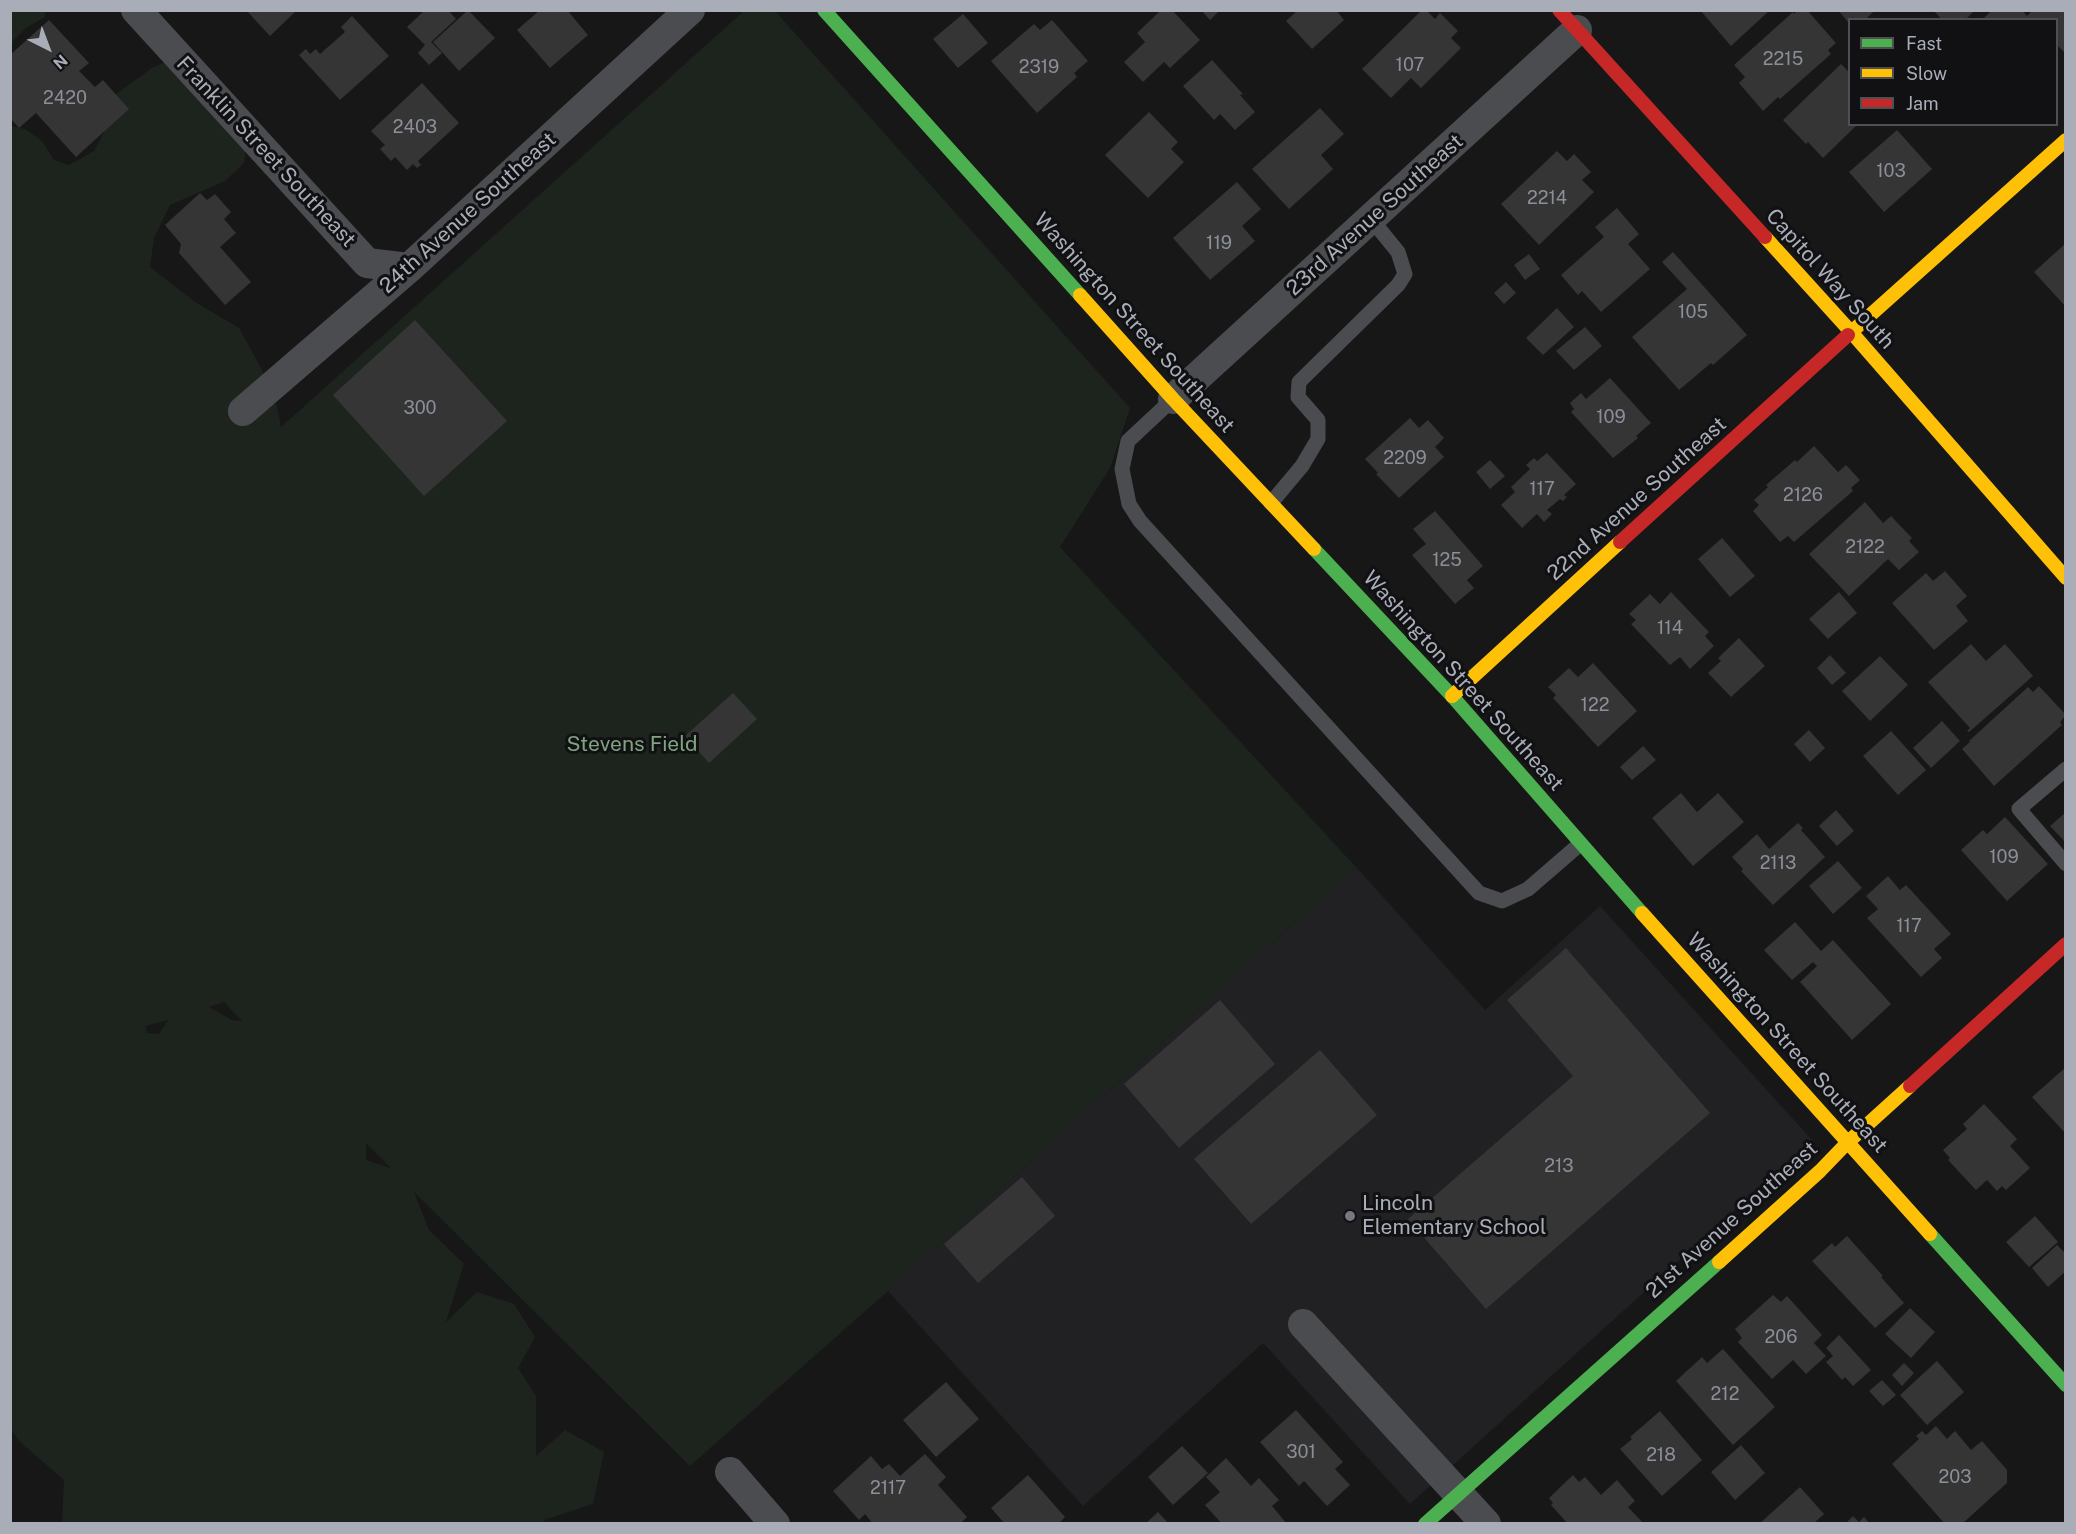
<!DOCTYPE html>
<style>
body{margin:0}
#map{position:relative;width:2076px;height:1534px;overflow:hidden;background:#171717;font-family:"Public Sans",sans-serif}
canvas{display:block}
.frame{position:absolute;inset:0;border:12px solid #a8adb8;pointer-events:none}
.legend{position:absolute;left:1848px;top:18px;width:210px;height:108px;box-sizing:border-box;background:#111113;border:2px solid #4d4f55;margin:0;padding:8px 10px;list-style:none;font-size:18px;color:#a8adb8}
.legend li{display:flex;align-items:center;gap:12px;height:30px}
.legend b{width:30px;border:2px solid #4d4f55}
.north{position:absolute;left:18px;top:18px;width:60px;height:60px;-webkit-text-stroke:4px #111113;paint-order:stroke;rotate:138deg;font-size:16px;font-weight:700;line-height:24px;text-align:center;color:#a8adb8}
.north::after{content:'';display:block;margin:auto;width:21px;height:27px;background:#a8adb8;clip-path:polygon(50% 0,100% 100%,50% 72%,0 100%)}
</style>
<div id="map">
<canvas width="2076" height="1534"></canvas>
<div class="frame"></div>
<ul class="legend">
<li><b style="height:8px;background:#4caf50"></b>Fast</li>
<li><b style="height:8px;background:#ffc107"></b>Slow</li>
<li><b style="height:8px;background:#c62828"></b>Jam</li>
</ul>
<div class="north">N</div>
</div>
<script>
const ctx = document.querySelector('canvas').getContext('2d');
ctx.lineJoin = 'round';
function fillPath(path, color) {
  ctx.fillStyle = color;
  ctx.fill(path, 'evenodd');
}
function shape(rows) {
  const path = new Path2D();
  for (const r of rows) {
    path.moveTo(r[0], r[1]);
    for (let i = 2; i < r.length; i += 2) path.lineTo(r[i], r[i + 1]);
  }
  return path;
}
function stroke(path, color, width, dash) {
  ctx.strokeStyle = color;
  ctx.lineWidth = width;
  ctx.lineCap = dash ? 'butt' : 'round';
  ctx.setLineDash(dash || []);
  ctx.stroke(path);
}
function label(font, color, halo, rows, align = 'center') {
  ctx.font = font + ' "Public Sans",sans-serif';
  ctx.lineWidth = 6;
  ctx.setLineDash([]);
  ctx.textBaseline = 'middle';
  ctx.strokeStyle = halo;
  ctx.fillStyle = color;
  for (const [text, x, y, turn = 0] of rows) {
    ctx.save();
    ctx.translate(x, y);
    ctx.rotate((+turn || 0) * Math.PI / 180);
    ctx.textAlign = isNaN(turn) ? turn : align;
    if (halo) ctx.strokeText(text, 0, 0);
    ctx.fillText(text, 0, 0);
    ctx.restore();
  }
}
fillPath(shape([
 [1356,867,1485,1010,1600,906,1812,1140,1410,1504,1263,1343,1083,1506,888,1291]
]), '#212123');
fillPath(shape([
 [11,10,45,11,45,17,26,28,11,43],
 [744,11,775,11,1130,408,1110,468,1060,547,1356,867,888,1291,690,1466,414,1192,429,1230,464,1264,446,1322,477,1292,514,1304,535,1337,518,1368,536,1396,536,1456,565,1430,604,1452,593,1504,544,1520,544,1524,62,1523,64,1480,19,1441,10,1427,10,126,25,129,42,141,54,160,69,165,94,151,113,115,115,95,152,68,183,54,249,127,244,163,225,181,170,205,154,238,150,267,195,302,239,328,261,368,277,407,281,427],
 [224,1002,242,1021,232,1020,209,1007],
 [168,1020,159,1034,147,1033,146,1026],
 [366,1143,390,1167,390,1168,366,1160]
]), '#1d241e');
fillPath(shape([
 [246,10,297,10,270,36],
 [425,10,448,10,456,19,431,42,442,53,429,65,418,53,425,45,407,27],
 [468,10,495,38,459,71,433,42],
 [540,10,567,10,588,35,550,68,517,30],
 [1161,10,1172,10,1200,40,1170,68,1164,62,1143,82,1124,62,1145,42,1137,33],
 [1201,10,1220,10,1210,20],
 [1298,10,1336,10,1344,20,1312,49,1286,21],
 [1422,10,1426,10,1435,19,1440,13,1458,31,1451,38,1461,48,1421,88,1411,78,1391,98,1362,69],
 [1700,10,1770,10,1731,46],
 [1798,10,1807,10,1836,43,1828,50,1831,54,1780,99,1778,97,1763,111,1739,83,1745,77,1734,65,1793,12,1794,14],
 [1838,10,1875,10,1865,20,1855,20,1853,17,1848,22],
 [1938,10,1975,10,1965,20,1942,20,1935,12],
 [1992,10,2022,10,2027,16,2033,10,2066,10,2066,54,2056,44,2056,20,1982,20],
 [963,14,988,43,958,68,933,39],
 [352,16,389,56,340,100,299,55,306,49,310,54,316,49,320,54,345,32,341,27],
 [49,20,89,63,79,71,95,87,103,80,129,109,76,157,36,113,19,128,10,118,10,55],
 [1052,20,1088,61,1074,73,1077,77,1037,113,991,61,1034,24,1040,30],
 [1212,60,1243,94,1240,95,1255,112,1235,130,1220,114,1214,120,1183,86],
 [1841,64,1850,73,1850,124,1858,124,1823,158,1808,142,1806,144,1783,120],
 [422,83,459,123,418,161,421,165,417,168,413,164,407,170,395,157,391,161,380,149,385,145,371,131],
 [1320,108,1344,134,1321,155,1333,169,1289,209,1252,169],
 [1149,112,1178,142,1171,149,1184,162,1148,198,1105,155],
 [1897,130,1932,169,1884,212,1849,172],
 [1557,151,1567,161,1574,154,1591,172,1582,180,1594,192,1539,245,1501,204],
 [1237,182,1261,209,1242,226,1255,241,1210,280,1173,238],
 [200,193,207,200,215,194,231,212,224,219,236,233,220,247,251,282,225,305,179,253,181,244,165,225],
 [1617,208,1639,234,1628,244,1650,269,1601,312,1582,291,1578,295,1561,275,1604,237,1595,227],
 [2066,243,2066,307,2034,272],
 [1673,252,1747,335,1713,365,1711,363,1679,390,1632,337,1687,289,1662,262],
 [1529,254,1540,269,1525,280,1514,265],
 [1506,282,1516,293,1504,304,1494,293],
 [1557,308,1574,327,1543,355,1526,338],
 [415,320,507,421,424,496,333,395],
 [1585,327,1602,346,1574,370,1556,351],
 [1610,378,1651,423,1636,436,1638,438,1613,458,1571,412,1574,409,1570,403,1581,393,1586,399],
 [1410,418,1419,428,1428,420,1444,438,1435,447,1444,457,1399,498,1376,474,1378,473,1365,459],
 [1814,446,1838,472,1846,465,1860,480,1851,488,1853,491,1794,542,1788,536,1780,542,1753,511,1759,505,1754,500,1768,487,1766,485,1795,460,1797,462],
 [1547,453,1576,484,1564,495,1567,497,1563,501,1560,499,1547,510,1552,514,1544,522,1537,514,1522,528,1501,505,1515,492,1511,487,1530,469,1526,465,1534,458,1537,461],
 [1490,460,1505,476,1490,489,1476,472],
 [1865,502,1883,523,1891,516,1912,538,1909,541,1919,552,1899,570,1888,559,1849,596,1809,554],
 [1435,511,1483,566,1467,580,1474,588,1455,604,1412,555,1426,544,1413,529],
 [1722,538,1755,576,1730,597,1698,559],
 [1945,571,1967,596,1956,606,1968,621,1934,650,1892,603,1926,573,1933,581],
 [1671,592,1709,632,1705,636,1714,646,1690,669,1680,657,1670,665,1631,624,1636,620,1629,614,1650,594,1660,604],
 [1839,592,1857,613,1828,639,1809,619],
 [1739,638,1765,666,1731,697,1708,673,1721,661,1718,658],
 [1971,644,1986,661,2005,644,2033,676,1969,732,1967,731,1970,728,1928,682],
 [1830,655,1846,673,1832,685,1817,668],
 [1880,656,1908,685,1870,721,1842,691],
 [1593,663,1637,711,1598,747,1553,698,1556,695,1548,687,1569,668,1578,677],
 [2039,686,2066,715,2060,722,2062,725,1994,786,1962,749,1970,742,1969,741,2028,687,2033,692],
 [733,693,757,719,709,763,685,736],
 [1942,721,1960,741,1931,768,1913,748],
 [1809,730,1825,748,1810,762,1794,744],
 [1891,731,1926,770,1898,795,1863,756],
 [1643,746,1656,760,1632,780,1620,767],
 [1681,793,1697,812,1718,793,1744,822,1693,866,1652,818],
 [1836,810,1854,831,1837,846,1819,826],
 [2066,812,2066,843,2050,826],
 [2005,817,2048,864,2007,901,1961,850,1983,830,1987,834],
 [1798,823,1803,828,1801,830,1825,857,1773,905,1741,871,1743,869,1732,857,1757,834,1769,849],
 [1838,861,1862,888,1833,914,1809,886],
 [1888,876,1900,890,1906,885,1951,934,1934,949,1942,958,1921,977,1867,918,1878,909,1866,896],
 [1795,922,1821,951,1833,940,1891,1004,1852,1040,1800,982,1817,966,1813,962,1792,980,1764,950],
 [1566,948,1710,1113,1486,1309,1408,1219,1573,1076,1507,1000],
 [1220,1000,1275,1064,1179,1148,1124,1084],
 [1320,1050,1377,1115,1251,1224,1194,1159],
 [2066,1067,2066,1134,2032,1097],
 [1984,1104,2017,1139,2010,1146,2030,1168,2006,1190,2002,1186,1997,1191,1987,1180,1976,1190,1948,1160,1950,1158,1943,1150,1967,1129,1963,1124],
 [1022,1177,1055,1216,978,1283,944,1244],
 [2035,1216,2058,1242,2029,1267,2006,1242],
 [1847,1236,1883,1276,1881,1277,1904,1303,1875,1328,1812,1261,1832,1243,1835,1247],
 [2057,1245,2066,1254,2066,1271,2048,1287,2032,1268],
 [1773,1295,1781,1302,1787,1296,1822,1335,1814,1343,1826,1356,1806,1374,1793,1360,1772,1379,1738,1342,1742,1338,1735,1329],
 [1910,1308,1935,1332,1911,1358,1885,1334],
 [1839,1335,1871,1370,1853,1386,1845,1377,1842,1380,1826,1362,1833,1356,1826,1348],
 [1723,1349,1775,1407,1733,1445,1676,1381,1702,1357,1707,1363],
 [1937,1361,1964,1392,1927,1425,1900,1395],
 [1904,1363,1914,1373,1902,1386,1892,1375],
 [1882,1380,1896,1395,1883,1406,1869,1391],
 [946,1382,979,1419,936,1457,903,1420],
 [1296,1410,1343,1462,1335,1469,1350,1485,1327,1506,1304,1481,1299,1486,1260,1442],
 [1660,1411,1702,1460,1662,1496,1620,1449,1632,1439,1630,1437],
 [1936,1426,1947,1439,1955,1431,1971,1450,1982,1441,2007,1470,2007,1483,1962,1524,1945,1524,1892,1464,1919,1439,1916,1436,1922,1431,1926,1435],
 [1741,1445,1765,1473,1735,1500,1711,1472],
 [1182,1446,1208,1473,1173,1505,1148,1477],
 [925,1454,946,1477,938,1485,967,1517,960,1524,873,1524,865,1514,859,1520,833,1491,871,1456,882,1469,889,1464,900,1476],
 [1226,1458,1251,1486,1259,1478,1279,1500,1272,1506,1287,1524,1222,1524,1205,1505,1220,1492,1206,1477],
 [1028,1475,1065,1517,1058,1524,1005,1524,991,1508],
 [1573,1475,1579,1482,1585,1477,1601,1495,1617,1480,1635,1501,1628,1507,1644,1524,1568,1524,1551,1505,1553,1503,1549,1498],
 [1800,1487,1824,1514,1813,1524,1759,1524],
 [1158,1512,1169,1524,1145,1524],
 [1853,1516,1859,1522,1864,1517,1870,1524,1845,1524]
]), '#353536');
stroke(shape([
 [1173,399,1128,441,1122,469,1129,504,1140,521,1479,893,1502,901,1528,889,1580,844],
 [1271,503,1302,466,1318,439,1318,420,1298,397,1299,382,1398,285,1405,274,1398,252,1371,219],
 [2066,769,2019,809,2066,864]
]), '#4b4c50', 15);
stroke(shape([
 [136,10,367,263,409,268],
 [1173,399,1577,30],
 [243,411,409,268,690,10],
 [1303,1324,1486,1524],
 [730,1472,775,1524]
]), '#4b4c50', 30);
stroke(shape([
 [824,10,1080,295],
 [1314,549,1452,696,1642,913],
 [1930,1234,2066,1385],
 [1425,1524,1719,1262]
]), '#4caf50', 14);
stroke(shape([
 [1765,237,1852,333,2066,578],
 [1080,295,1173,399,1314,549],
 [1848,335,2066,140],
 [1452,696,1620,542],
 [1642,913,1930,1234],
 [1719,1262,1820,1171,1847,1143,1910,1086]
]), '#ffc107', 14);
stroke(shape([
 [1559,10,1765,237],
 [1620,542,1848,335],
 [1910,1086,2066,944]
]), '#c62828', 14);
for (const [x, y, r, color] of [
 [1350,1216,6,"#757880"]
]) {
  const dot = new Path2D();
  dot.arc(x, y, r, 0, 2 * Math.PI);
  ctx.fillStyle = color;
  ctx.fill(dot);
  stroke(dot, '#111113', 2);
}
label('18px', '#8b8f98', null, [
 ["2215",1783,59],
 ["107",1410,65],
 ["2319",1039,67],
 ["2420",65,98],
 ["2403",415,127],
 ["103",1891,171],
 ["2214",1547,198],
 ["119",1219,243],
 ["105",1693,312],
 ["300",420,408],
 ["109",1611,417],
 ["2209",1405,458],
 ["117",1542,489],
 ["2126",1803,495],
 ["2122",1865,547],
 ["125",1447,560],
 ["114",1670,628],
 ["122",1595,705],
 ["109",2004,857],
 ["2113",1778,863],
 ["117",1909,926],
 ["213",1559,1166],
 ["206",1781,1337],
 ["212",1725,1394],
 ["301",1301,1452],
 ["218",1661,1455],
 ["203",1955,1477],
 ["2117",888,1488]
]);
label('21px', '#a8adb8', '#111113', [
 ["Franklin Street Southeast",266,152,47],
 ["24th Avenue Southeast",468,213,-42],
 ["23rd Avenue Southeast",1375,215,-42],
 ["Capitol Way South",1830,279,48],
 ["Washington Street Southeast",1134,323,48],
 ["22nd Avenue Southeast",1637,499,-42],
 ["Washington Street Southeast",1463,681,48],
 ["Washington Street Southeast",1787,1043,48],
 ["21st Avenue Southeast",1732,1220,-42]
]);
label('21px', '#7fa381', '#111113', [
 ["Stevens Field",632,745]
]);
label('21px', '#a8adb8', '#111113', [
 ["Lincoln",1362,1204],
 ["Elementary School",1362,1228]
], 'left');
</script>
